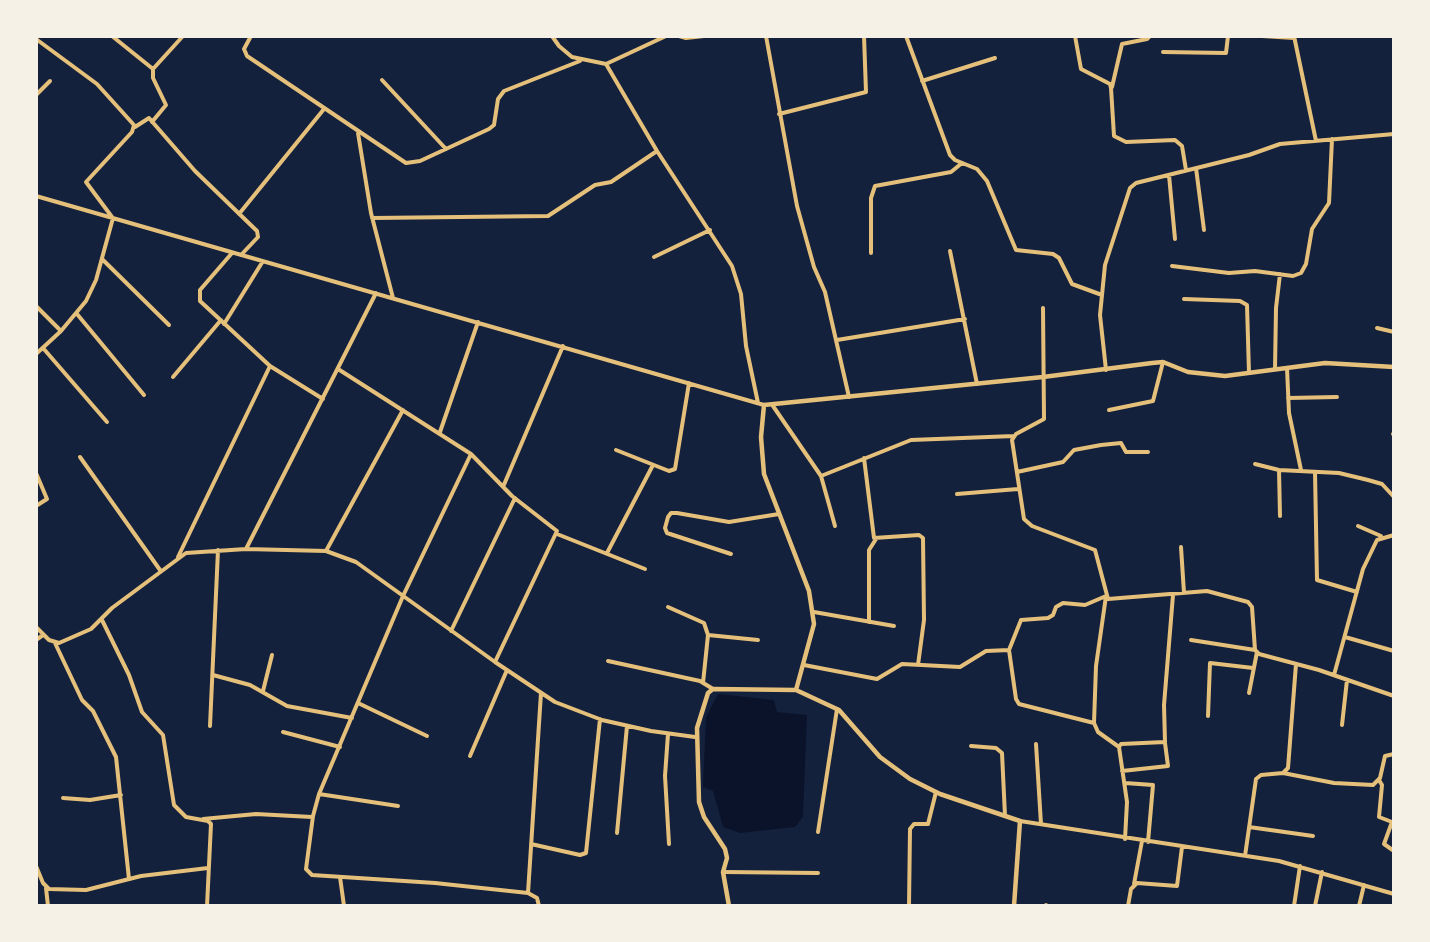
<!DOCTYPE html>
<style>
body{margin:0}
#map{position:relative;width:1430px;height:942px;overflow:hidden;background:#14213d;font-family:"DM Sans",sans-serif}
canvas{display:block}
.frame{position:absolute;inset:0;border:38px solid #f6f1e7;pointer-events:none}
</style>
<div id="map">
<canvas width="1430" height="942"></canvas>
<div class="frame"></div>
</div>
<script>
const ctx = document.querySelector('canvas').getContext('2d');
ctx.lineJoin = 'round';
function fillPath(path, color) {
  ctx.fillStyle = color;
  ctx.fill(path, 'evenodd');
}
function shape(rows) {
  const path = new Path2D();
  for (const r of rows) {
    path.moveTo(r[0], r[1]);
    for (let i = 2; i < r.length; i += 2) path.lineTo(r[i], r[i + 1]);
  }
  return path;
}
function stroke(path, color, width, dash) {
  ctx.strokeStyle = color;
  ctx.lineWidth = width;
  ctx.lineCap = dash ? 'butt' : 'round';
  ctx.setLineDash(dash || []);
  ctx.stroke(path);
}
fillPath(shape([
 [718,694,774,700,777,712,807,715,803,817,795,827,740,833,723,827,713,791,703,787,706,717]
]), '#0b132b');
stroke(shape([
 [112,36,153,69],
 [251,36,244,49,247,56,406,163,420,161,489,129,494,125,498,99,504,91,580,61],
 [552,36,559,46,572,57,606,64,657,151,732,266,741,294,746,346,758,403],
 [679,36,686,38,704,36],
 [766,36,797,206,814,267,825,292,849,397],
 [906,36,950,155,955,160,977,169,987,181,1016,250,1053,254,1059,258,1072,284,1102,295],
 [1075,36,1081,69,1110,84,1111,88,1114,136,1126,142,1175,140,1182,146,1186,170],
 [1262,36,1294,38],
 [1294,36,1316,141],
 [36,39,97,84,134,125,132,132,86,182,112,217],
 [1163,52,1226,53,1228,36,1230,36],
 [606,64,666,36],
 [382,80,446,149],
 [922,81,995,58],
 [1112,87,1122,44,1147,39,1150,36],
 [36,95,50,81],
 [779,114,866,92,864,36],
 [152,122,166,105,153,78,153,69,183,36],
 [135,127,149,118,195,171,257,231,258,237,241,255],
 [358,133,371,213,393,298],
 [1196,168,1204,230],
 [1169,175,1175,239],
 [36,196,764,405],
 [239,214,324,109],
 [372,218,548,216,595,185,611,182,657,151],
 [950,251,977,384],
 [232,253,200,290,200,301,270,366,323,399],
 [871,253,871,198,875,186,951,172,962,163],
 [654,257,710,230],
 [102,259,169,325],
 [1172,266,1229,273,1255,271,1293,276,1301,273,1306,264,1312,229,1329,203,1332,139],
 [1184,299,1240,301,1247,305,1249,373],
 [36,306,61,331],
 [1043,308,1044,419,1016,434,1012,440,1024,519,1032,526,1095,550,1108,599,1207,591,1248,602,1252,607,1255,650,1259,654,1319,670,1394,696],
 [77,314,144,395],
 [224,324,263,261],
 [1377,328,1394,332],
 [837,340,965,319],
 [43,348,107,422],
 [36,354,61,331,86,301,96,280,113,218],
 [1287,368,1289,413,1301,470],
 [338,369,471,454,512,496,557,531,495,662],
 [1275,369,1276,308,1280,274],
 [1106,370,1100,315,1105,265,1130,188,1136,183,1249,155,1280,144,1394,134],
 [173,377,221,320],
 [1288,398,1337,397],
 [773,406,821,476,835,526],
 [1109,410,1153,401,1163,362],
 [440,432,478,322],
 [1393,434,1394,434],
 [616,450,669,471,675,469,689,383],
 [471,454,403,596,319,794,313,816,306,869,312,875,435,883,528,893,537,898,539,906],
 [80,457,160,570],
 [864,458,874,538,919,535,923,538,924,620,918,665],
 [1255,464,1279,470,1339,473,1368,480,1382,484,1394,497],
 [1279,470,1280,516],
 [1017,472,1063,462,1074,450,1101,445,1121,443,1126,452,1148,452],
 [1315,472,1317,580,1357,592],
 [36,473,47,499,36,506],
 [821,476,911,440,1014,436],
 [503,487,563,346],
 [957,494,1018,489],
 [1358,526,1381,536],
 [557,534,645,569],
 [1181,547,1184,593],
 [246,549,376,293],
 [326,551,403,410],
 [607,553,653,465],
 [731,554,667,533,665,528,668,517,671,513,677,513,729,522,779,514],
 [178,557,270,366],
 [1106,596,1096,666,1094,723,1098,732,1119,747],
 [668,607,704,623,708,635,703,683],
 [814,612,894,626],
 [102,620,129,675,142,712,163,735,174,805,186,817,208,821,211,824,207,906],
 [869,622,869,550,876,539],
 [36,627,49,640,59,643,91,629,112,608,186,553,246,549,326,551,356,562,495,662,555,702,602,720,651,731,695,737],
 [451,631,515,498],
 [708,635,758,640],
 [1345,637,1394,651],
 [36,640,43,635],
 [1191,640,1255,650],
 [55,643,82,700,93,711,116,757,129,879],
 [1009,650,1016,699,1019,704,1094,723],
 [608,661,700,681,713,689],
 [804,665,877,679,902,664,960,667,986,651,1009,650,1021,620,1048,618,1053,615,1056,607,1063,603,1085,605,1106,596],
 [213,675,250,685,287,706,352,718],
 [1334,675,1363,569,1377,540,1394,535],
 [263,691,272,655],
 [1249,693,1257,652],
 [358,703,427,736],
 [1208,716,1210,663,1253,668],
 [1342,725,1347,680],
 [210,726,218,550],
 [283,732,340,747],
 [668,734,665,776,669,844],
 [1036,744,1041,824],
 [971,746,996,748,1002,753,1005,816],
 [470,756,507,670],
 [1122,771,1168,766,1165,743],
 [1283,773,1334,783,1373,785,1380,778,1385,756,1394,754],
 [1379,780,1382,785,1379,817,1392,822,1384,844,1394,851],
 [1125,783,1153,785,1148,842],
 [319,794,398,806],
 [63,798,90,800,121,795],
 [203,819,256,814,312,817],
 [1020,821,1279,861,1394,894],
 [1249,827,1313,836],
 [818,832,837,709],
 [617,833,627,726],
 [1125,839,1127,802,1119,747,1121,744,1165,742,1164,705,1173,595],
 [531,844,580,855,586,853,600,719],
 [1245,856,1256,779,1261,775,1283,773,1288,768,1296,664],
 [36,866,43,883,49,889,86,890,141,876,208,868],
 [723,872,818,873],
 [340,877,344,906],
 [1134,884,1142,841],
 [46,888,48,906],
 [528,893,541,693],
 [1046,905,1046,906],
 [909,906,910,829,914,824,928,824,936,792],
 [1128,906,1131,889,1137,883,1177,886,1182,847],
 [1294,906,1300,866],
 [1315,906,1322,872],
 [1359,906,1364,885]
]), '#e5c07b', 4);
stroke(shape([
 [796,690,839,710,880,757,910,779,940,794,1020,821,1014,906],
 [729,906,723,872,727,858,725,849,704,817,699,802,697,728,708,693,713,689,796,690,814,624,809,591,764,474,761,437,764,405,1043,377,1152,363,1163,362,1188,372,1225,376,1325,363,1394,367]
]), '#e5c07b', 4.5);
</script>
